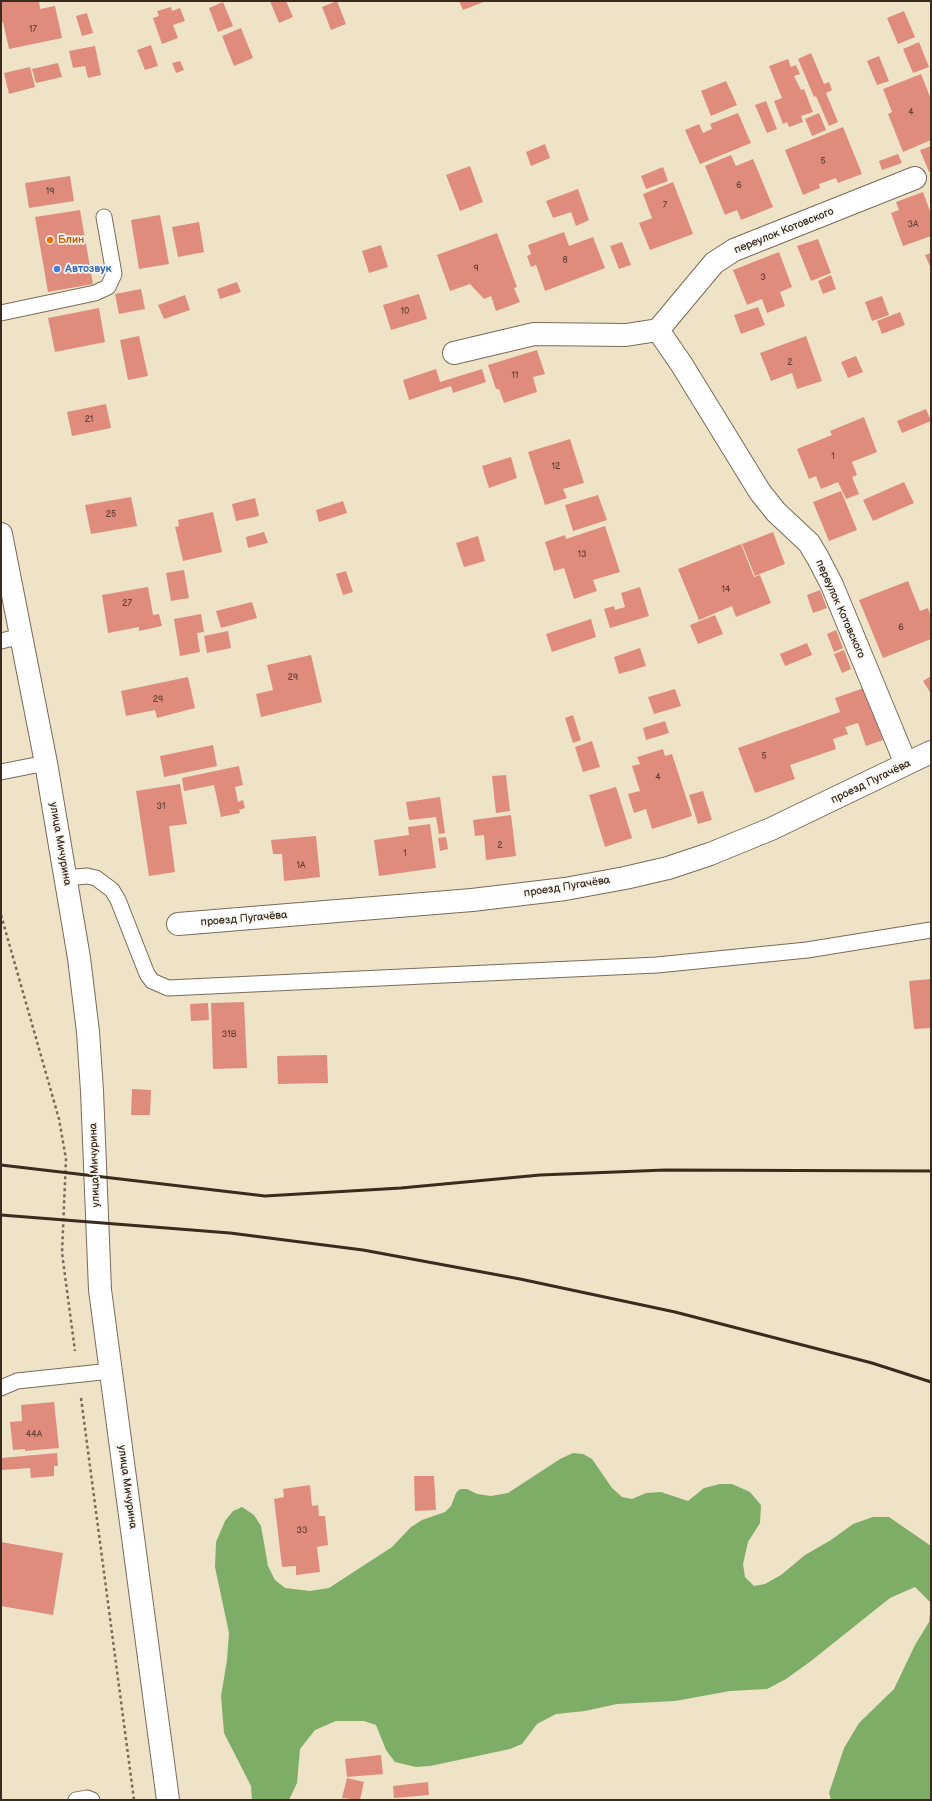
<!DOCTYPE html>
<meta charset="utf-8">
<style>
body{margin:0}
#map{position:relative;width:932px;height:1801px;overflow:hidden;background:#eee3c7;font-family:"Balsamiq Sans",sans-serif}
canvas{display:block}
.frame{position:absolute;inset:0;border:2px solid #3b2a1e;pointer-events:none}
</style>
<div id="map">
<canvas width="932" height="1801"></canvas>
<div class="frame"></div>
</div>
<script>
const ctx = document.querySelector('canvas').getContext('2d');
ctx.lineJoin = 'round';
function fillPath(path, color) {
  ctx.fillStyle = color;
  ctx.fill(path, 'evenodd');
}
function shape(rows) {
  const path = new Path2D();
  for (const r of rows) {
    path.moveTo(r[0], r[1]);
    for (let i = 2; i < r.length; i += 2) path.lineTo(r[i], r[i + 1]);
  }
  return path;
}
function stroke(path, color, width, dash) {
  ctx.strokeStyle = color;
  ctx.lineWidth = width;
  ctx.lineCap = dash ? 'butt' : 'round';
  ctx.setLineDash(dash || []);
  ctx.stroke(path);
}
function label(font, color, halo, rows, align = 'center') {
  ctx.font = font + ' "Balsamiq Sans",sans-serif';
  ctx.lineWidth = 3.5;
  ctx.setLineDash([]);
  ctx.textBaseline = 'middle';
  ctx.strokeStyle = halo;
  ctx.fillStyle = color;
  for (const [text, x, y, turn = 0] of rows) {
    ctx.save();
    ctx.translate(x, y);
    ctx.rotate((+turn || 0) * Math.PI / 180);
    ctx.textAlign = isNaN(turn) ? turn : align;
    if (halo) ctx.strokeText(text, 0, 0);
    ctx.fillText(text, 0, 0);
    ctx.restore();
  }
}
fillPath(shape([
 [573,1453,583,1454,592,1459,612,1488,622,1497,632,1499,646,1493,661,1492,688,1501,704,1488,720,1484,732,1484,750,1492,761,1505,760,1523,748,1542,743,1564,745,1577,754,1586,765,1584,781,1575,805,1555,831,1540,853,1524,873,1517,889,1517,931,1546,931,1603,915,1587,890,1598,811,1661,786,1679,767,1689,730,1691,675,1701,617,1704,585,1711,556,1714,537,1724,522,1744,510,1749,430,1766,416,1767,395,1762,386,1750,376,1725,364,1721,336,1721,315,1730,300,1749,297,1783,289,1800,252,1800,251,1786,224,1733,221,1696,227,1660,229,1633,215,1567,216,1542,225,1521,233,1511,242,1507,254,1515,261,1526,268,1566,275,1580,285,1588,310,1591,329,1588,392,1547,411,1527,422,1520,445,1512,451,1506,456,1493,460,1489,467,1489,477,1494,491,1496,508,1493,560,1459],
 [931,1605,931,1800,831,1800,829,1793,844,1748,859,1723,894,1689,915,1645,929,1622]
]), '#7ead67');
fillPath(shape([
 [1,1,39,1,40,9,55,6,62,38,9,49,3,22,1,23],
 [270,1,286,1,293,17,279,23],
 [337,1,346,24,331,30,322,7],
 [459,1,486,1,463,10],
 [223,2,233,26,218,32,209,8],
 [171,7,172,11,180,8,185,21,173,25,178,38,162,44,153,18,159,16,157,11],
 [904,11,915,37,898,44,887,18],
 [87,13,93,33,82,36,76,16],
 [241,28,253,58,234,66,222,36],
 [919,42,929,67,913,73,903,49],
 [151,45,158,66,145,70,137,50],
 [95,46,101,75,88,78,85,66,73,68,69,51],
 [811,53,824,84,829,82,832,90,826,93,838,122,829,126,816,96,814,97,798,59],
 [879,56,889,81,877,85,867,61],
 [788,59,791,67,796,65,800,74,794,76,801,90,804,89,813,112,801,116,803,122,789,127,787,122,783,124,774,101,782,98,769,66],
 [180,61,184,70,176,73,172,63],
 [58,63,62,77,36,83,32,69],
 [30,67,35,87,9,94,4,73],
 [921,74,931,99,931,140,903,152,888,114,892,112,883,89],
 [726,81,737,105,711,116,701,91],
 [766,101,777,129,767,133,755,105],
 [738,113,751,143,700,164,685,130,699,124,703,133,712,129,710,124],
 [819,113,826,130,812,136,805,119],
 [843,127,862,174,838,183,836,178,819,184,820,188,803,195,785,150],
 [545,144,550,158,531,166,526,152],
 [931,146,931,172,929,172,920,150],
 [898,154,902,163,882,170,879,161],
 [731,155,736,166,753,159,773,207,741,220,737,210,725,215,705,166],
 [470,166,483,202,460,211,446,175],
 [663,167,668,181,646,189,641,176],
 [70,176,74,201,29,208,25,183],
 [673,182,693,234,650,250,639,223,652,218,643,194],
 [578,189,589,220,576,226,571,212,553,218,546,201],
 [923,192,931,214,931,236,903,246,891,213,899,210,896,202],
 [80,210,93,284,48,292,35,217],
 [160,215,169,264,139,269,131,220],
 [199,222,204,252,178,257,172,227],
 [564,232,569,246,593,237,605,268,545,291,536,265,531,267,527,256,531,254,528,245],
 [497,233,517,287,514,288,520,302,496,311,491,296,484,299,470,284,450,291,437,255],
 [818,239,831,273,811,281,797,246],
 [622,242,631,265,619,269,610,246],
 [381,245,388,267,369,273,362,251],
 [779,252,792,287,780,292,785,306,767,313,762,299,747,305,733,270],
 [931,253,931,269,925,255],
 [831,275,836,289,823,294,818,281],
 [237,282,241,292,220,299,217,289],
 [141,289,145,309,119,314,115,294],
 [419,294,427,319,391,330,383,305],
 [185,295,190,310,164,319,158,305],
 [882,296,889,315,872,321,865,302],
 [758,307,765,325,741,334,734,315],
 [99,308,105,342,55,352,48,318],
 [900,312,905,325,882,334,877,321],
 [139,336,148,376,128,380,120,340],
 [806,336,822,381,797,389,792,373,771,381,760,353],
 [537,350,545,374,533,377,537,392,504,403,499,389,496,389,488,365],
 [856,356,863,372,848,378,841,362],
 [436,369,440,382,482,369,486,382,453,393,451,386,409,400,403,380],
 [106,404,111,428,72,436,67,412],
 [926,409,931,421,902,433,897,421],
 [864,417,877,452,852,462,857,475,852,477,859,494,846,499,838,482,821,489,816,476,809,479,797,449,832,435,830,431],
 [570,439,584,483,563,489,567,498,545,505,528,452],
 [511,457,517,478,489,488,482,466],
 [904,482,914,503,873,521,863,500],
 [841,491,857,530,829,541,813,502],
 [598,495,607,520,573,531,565,505],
 [131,497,137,526,91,534,85,505],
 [255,498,259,516,236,521,232,504],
 [343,501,347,513,319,522,316,510],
 [213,512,222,552,183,561,175,527,179,526,178,520],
 [605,526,620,572,593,580,597,591,574,599,564,568,554,571,545,542,565,535,566,539],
 [264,532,268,543,248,548,246,537],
 [773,532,785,564,755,576,742,544],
 [478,536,485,561,464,567,456,543],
 [741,544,754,577,760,575,771,603,736,617,732,606,699,620,678,569],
 [184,570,189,598,171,601,166,573],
 [346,571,353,592,343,595,336,574],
 [908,581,920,611,928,608,931,617,931,639,883,658,859,600],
 [148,587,153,615,159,614,162,626,139,631,139,627,108,633,102,595],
 [640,587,649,616,610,628,604,609,614,606,615,610,625,607,621,593],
 [820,590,827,608,813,613,807,595],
 [252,602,257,618,221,628,216,611],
 [201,614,204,632,197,633,200,652,180,656,174,619],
 [715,615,723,634,698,644,690,625],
 [591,619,596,637,552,652,546,634],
 [836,630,843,648,834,652,827,634],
 [228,631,231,648,207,653,204,636],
 [807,643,812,655,785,666,780,654],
 [640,648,646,666,619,674,614,657],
 [844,650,851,669,842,673,834,654],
 [311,655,322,702,261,717,256,694,273,690,267,665],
 [931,676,931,694,923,681],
 [188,677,195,708,157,718,155,710,126,716,121,691],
 [864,688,883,740,866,746,858,723,845,727,848,734,833,739,836,749,790,765,795,779,755,793,738,748,840,712,835,698],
 [675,689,681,706,654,714,648,697],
 [573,715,581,740,573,743,565,718],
 [665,721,669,733,646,740,643,728],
 [592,741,600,767,583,772,575,747],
 [213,745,217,766,164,777,160,756],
 [663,749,665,756,672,754,692,816,652,829,646,809,634,813,628,794,640,791,632,766,640,764,637,757],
 [239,766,243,785,235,787,238,802,243,800,245,808,239,810,240,813,221,817,214,785,184,791,182,778],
 [506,775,510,811,496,813,492,776],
 [180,784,187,824,169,826,175,872,149,876,136,791],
 [616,787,632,838,605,847,589,795],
 [703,791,712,820,698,824,689,795],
 [440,797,445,833,439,834,436,817,409,820,406,802],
 [511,815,516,856,486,860,484,835,475,836,473,820],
 [430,824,436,868,379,876,374,840,409,835,408,827],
 [316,836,320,877,284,881,282,854,273,854,271,840],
 [446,837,448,849,440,851,438,838],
 [931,979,931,1028,914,1029,909,981],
 [244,1002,247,1068,213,1069,211,1003],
 [208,1003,209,1020,191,1021,190,1004],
 [327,1055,328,1083,278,1084,277,1056],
 [132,1089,151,1090,150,1115,131,1115],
 [54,1402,59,1448,25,1451,25,1449,13,1450,10,1422,22,1421,21,1405],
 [57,1453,58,1466,54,1466,54,1476,31,1478,30,1468,2,1470,1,1458],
 [414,1476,434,1476,436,1510,415,1511],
 [310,1485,312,1506,318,1505,319,1516,325,1516,328,1545,317,1547,320,1572,296,1575,296,1566,282,1567,274,1499,284,1497,283,1489],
 [1,1542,63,1553,53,1615,1,1606],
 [381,1755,383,1774,347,1777,345,1759],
 [347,1778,364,1782,360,1800,342,1798],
 [428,1782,429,1795,394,1798,393,1786]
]), '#e08c7d');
const service = shape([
 [1,313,95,293,108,287,114,274,104,217],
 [1,641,22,636],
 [1,772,46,763],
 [66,878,87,876,96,878,112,890,118,900,147,974,152,981,168,988,657,965,807,950,931,930],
 [1,1388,17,1381,111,1371],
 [76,1800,87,1798,92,1800]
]);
const pedestrian = shape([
 [178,924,472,900]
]);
const minor = shape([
 [658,330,682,365,760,492,776,512,809,543,818,558,832,585,906,764],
 [454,353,534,334,626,335,658,330,714,263,734,250,915,178],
 [472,900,565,889,625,878,668,868,710,854,771,829,931,752]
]);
const primary = shape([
 [1,534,46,763,79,958,88,1032,92,1091,100,1290,168,1800]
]);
stroke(service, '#7a6b59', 17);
stroke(pedestrian, '#7a6b59', 24);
stroke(minor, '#7a6b59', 24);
stroke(primary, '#7a6b59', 24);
stroke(shape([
 [1,915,59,1119,66,1159,62,1253,75,1351],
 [81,1398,134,1800]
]), '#7a6b59', 2.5, [3, 3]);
stroke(service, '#fff', 15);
stroke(pedestrian, '#fff', 22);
stroke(minor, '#fff', 22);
stroke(primary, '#fff', 22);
stroke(shape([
 [1,1165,265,1196,401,1188,540,1175,665,1170,931,1171],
 [1,1215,230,1233,363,1250,520,1279,675,1312,872,1363,931,1382]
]), '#3b2a1e', 3);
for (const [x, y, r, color] of [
 [50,240,4,"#e8710a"],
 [57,269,4,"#3f7fe0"]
]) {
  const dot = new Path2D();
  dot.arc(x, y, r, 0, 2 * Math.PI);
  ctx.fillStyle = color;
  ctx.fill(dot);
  stroke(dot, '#f6f6f2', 1.5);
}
label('9px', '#644236', null, [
 ["17",33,30],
 ["4",911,113],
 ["5",823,162],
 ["6",739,186],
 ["19",50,192],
 ["7",665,206],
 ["3А",913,225],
 ["8",565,261],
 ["9",476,269],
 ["3",763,278],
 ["10",405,312],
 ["2",790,363],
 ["11",515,376],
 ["21",89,420],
 ["1",833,457],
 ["12",556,467],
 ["25",111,515],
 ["13",582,555],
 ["14",726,590],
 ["27",127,604],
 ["6",901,628],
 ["29",293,678],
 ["29",158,700],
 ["5",764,757],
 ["4",658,778],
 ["31",161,807],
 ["2",500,846],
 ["1",405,854],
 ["1А",301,866],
 ["31В",229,1035],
 ["44А",34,1435],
 ["33",302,1531]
]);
label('11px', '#3b2a1e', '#f6f6f2', [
 ["переулок Котовского",784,231,-22],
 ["переулок Котовского",840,609,66],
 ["проезд Пугачёва",871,782,-26],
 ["улица Мичурина",60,844,80],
 ["проезд Пугачёва",567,887,-9],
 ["проезд Пугачёва",244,919,-5],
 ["улица Мичурина",95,1165,-92],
 ["улица Мичурина",127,1487,82]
]);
label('bold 11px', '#c56008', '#f6f6f2', [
 ["Блин",58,240]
], 'left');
label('bold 11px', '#366cbe', '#f6f6f2', [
 ["Автозвук",65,269]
], 'left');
</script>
